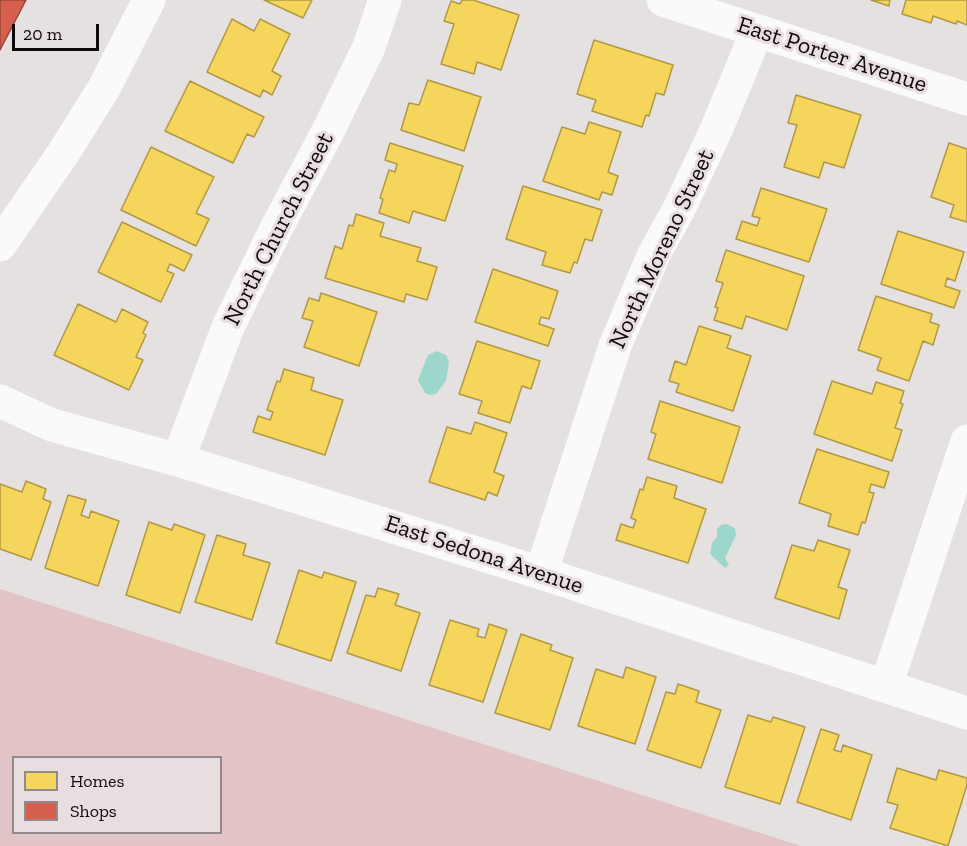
<!DOCTYPE html>
<style>
body{margin:0}
#map{position:relative;width:967px;height:846px;overflow:hidden;background:#e6e1e1;font-family:"Zilla Slab",serif}
canvas{display:block}
.legend{position:absolute;left:12px;top:756px;width:210px;height:78px;box-sizing:border-box;background:#e9dedf;border:2px solid #928a8a;margin:0;padding:8px 10px;list-style:none;font-size:18px;color:#0f0b0b}
.legend li{display:flex;align-items:center;gap:12px;height:30px}
.legend b{width:30px;border:2px solid #928a8a}
.scale{position:absolute;left:12px;top:24px;width:87px;height:27px;box-sizing:border-box;border:3px solid #0f0b0b;border-top:0;padding-left:8px;font-size:18px;line-height:21px;white-space:nowrap;color:#0f0b0b;-webkit-text-stroke:4px #e9dedf;paint-order:stroke}
</style>
<div id="map">
<canvas width="967" height="846"></canvas>
<ul class="legend">
<li><b style="height:16px;background:#f6d55c"></b>Homes</li>
<li><b style="height:16px;background:#d6604d"></b>Shops</li>
</ul>
<div class="scale">20 m</div>
</div>
<script>
const ctx = document.querySelector('canvas').getContext('2d');
ctx.lineJoin = 'round';
function fillPath(path, color) {
  ctx.fillStyle = color;
  ctx.fill(path, 'evenodd');
}
function shape(rows) {
  const path = new Path2D();
  for (const r of rows) {
    path.moveTo(r[0], r[1]);
    for (let i = 2; i < r.length; i += 2) path.lineTo(r[i], r[i + 1]);
  }
  return path;
}
function stroke(path, color, width, dash) {
  ctx.strokeStyle = color;
  ctx.lineWidth = width;
  ctx.lineCap = dash ? 'butt' : 'round';
  ctx.setLineDash(dash || []);
  ctx.stroke(path);
}
function label(font, color, halo, rows, align = 'center') {
  ctx.font = font + ' "Zilla Slab",serif';
  ctx.lineWidth = 6;
  ctx.setLineDash([]);
  ctx.textBaseline = 'middle';
  ctx.strokeStyle = halo;
  ctx.fillStyle = color;
  for (const [text, x, y, turn = 0] of rows) {
    ctx.save();
    ctx.translate(x, y);
    ctx.rotate((+turn || 0) * Math.PI / 180);
    ctx.textAlign = isNaN(turn) ? turn : align;
    if (halo) ctx.strokeText(text, 0, 0);
    ctx.fillText(text, 0, 0);
    ctx.restore();
  }
}
fillPath(shape([
 [0,589,801,846,0,846],
 [14,758,220,758,220,832,14,832]
]), '#e2c3c6');
fillPath(shape([
 [437,351,446,355,449,362,446,381,436,394,430,395,425,393,418,380,428,355],
 [726,524,735,528,736,535,725,558,729,565,725,568,710,554,712,543,717,537,717,529,721,525]
]), '#9dd6ca');
const homes = shape([
 [264,0,312,0,303,18,264,0],
 [462,0,473,0,519,15,501,70,477,62,474,74,441,64,454,24,444,21,451,1,460,4,462,0],
 [871,0,890,0,889,6,871,0],
 [906,0,967,0,967,25,957,21,956,24,933,16,931,23,902,14,906,0],
 [232,19,254,31,260,19,290,34,272,71,281,76,272,95,263,90,260,97,207,72,232,19],
 [594,40,673,65,664,95,656,93,649,116,646,115,642,127,592,111,596,100,577,94,594,40],
 [428,80,481,97,464,151,401,130,409,103,419,105,428,80],
 [190,81,264,117,254,137,247,134,233,163,165,131,190,81],
 [796,95,861,115,844,168,824,162,819,178,784,167,797,125,788,123,796,95],
 [589,122,621,132,608,172,618,176,612,195,602,192,599,200,543,181,562,127,585,134,589,122],
 [390,143,463,166,445,221,413,211,409,223,379,213,383,199,380,198,389,170,395,172,397,164,385,160,390,143],
 [949,143,967,149,967,222,950,217,954,205,931,197,949,143],
 [151,147,214,177,196,213,209,219,196,246,121,210,151,147],
 [523,186,602,210,592,241,585,239,577,263,574,262,570,273,542,265,546,252,506,239,523,186],
 [761,188,827,209,809,262,736,239,742,221,757,226,760,218,752,216,761,188],
 [356,214,384,223,380,236,421,248,417,261,437,267,427,300,406,294,404,302,325,278,335,246,342,249,349,225,353,226,356,214],
 [122,222,192,255,184,271,170,264,167,271,174,274,161,302,98,272,122,222],
 [898,231,964,252,955,281,947,278,945,286,960,291,954,308,881,284,898,231],
 [726,250,804,276,787,330,746,316,742,329,714,320,718,308,715,307,723,283,716,281,726,250],
 [493,269,558,291,549,319,541,317,539,324,554,329,548,346,475,322,493,269],
 [321,293,377,312,359,366,304,347,313,321,302,318,309,298,319,301,321,293],
 [876,296,932,314,930,322,939,325,933,345,923,341,909,381,877,370,881,358,858,350,876,296],
 [78,304,116,322,122,309,148,322,143,333,146,335,136,357,143,360,129,390,54,355,78,304],
 [699,326,731,336,727,348,751,356,733,411,676,392,679,384,669,381,675,361,686,365,699,326],
 [477,341,540,361,531,389,522,386,510,423,478,413,482,401,459,394,477,341],
 [284,369,314,378,311,390,343,400,325,455,253,432,258,416,270,420,273,412,267,410,277,381,280,382,284,369],
 [832,381,872,394,876,382,904,391,900,403,903,404,895,428,902,430,892,461,814,434,832,381],
 [660,401,740,427,722,483,648,459,656,434,651,432,660,401],
 [475,422,507,433,494,472,504,476,497,496,488,492,485,500,429,482,447,427,471,434,475,422],
 [817,449,889,472,884,488,871,484,869,492,874,493,865,523,862,522,858,535,828,526,831,514,799,503,817,449],
 [647,477,677,486,674,498,706,509,688,563,616,540,621,524,633,528,636,520,631,518,640,489,643,490,647,477],
 [26,481,46,489,43,499,51,502,31,560,0,549,0,484,22,492,26,481],
 [68,495,86,500,81,515,89,518,91,511,119,521,98,586,45,568,68,495],
 [149,522,172,530,174,524,205,535,180,613,126,595,149,522],
 [217,535,246,544,243,555,270,563,252,620,195,602,217,535],
 [818,540,850,550,838,587,847,590,839,619,775,598,792,545,814,551,818,540],
 [299,570,322,578,324,572,356,582,331,661,276,643,299,570],
 [378,588,399,594,395,605,420,613,401,671,347,653,366,595,375,597,378,588],
 [450,620,479,629,477,636,485,638,489,624,507,630,483,702,429,685,450,620],
 [521,634,552,645,550,650,573,658,550,730,495,713,521,634],
 [626,667,656,677,635,744,578,726,596,669,623,678,626,667],
 [678,684,699,691,696,702,721,710,701,768,647,750,666,692,675,694,678,684],
 [748,715,771,722,773,717,805,727,780,804,725,787,748,715],
 [821,729,839,735,834,750,841,752,843,745,872,755,851,820,797,802,821,729],
 [897,768,936,780,939,770,967,778,967,785,948,846,890,828,898,805,887,802,897,768]
]);
fillPath(homes, '#f6d55c');
stroke(homes, '#b19844', 1.5);
const shops = shape([
 [0,0,26,0,0,50,0,0]
]);
fillPath(shops, '#d6604d');
stroke(shops, '#9a4639', 1.5);
stroke(shape([
 [663,0,967,99],
 [0,245,64,152,104,88,149,0],
 [0,401,52,425,178,460,541,573,967,713],
 [178,460,228,327,276,229,328,131,369,47,385,0],
 [541,573,615,346,654,254,680,207,717,128,757,31],
 [886,686,967,441]
]), '#fbfafa', 33);
label('24px', '#0f0b0b', '#e9dedf', [
 ["East Porter Avenue",832,55,18],
 ["North Church Street",279,229,-63],
 ["North Moreno Street",662,249,-65],
 ["East Sedona Avenue",484,555,18]
]);
</script>
